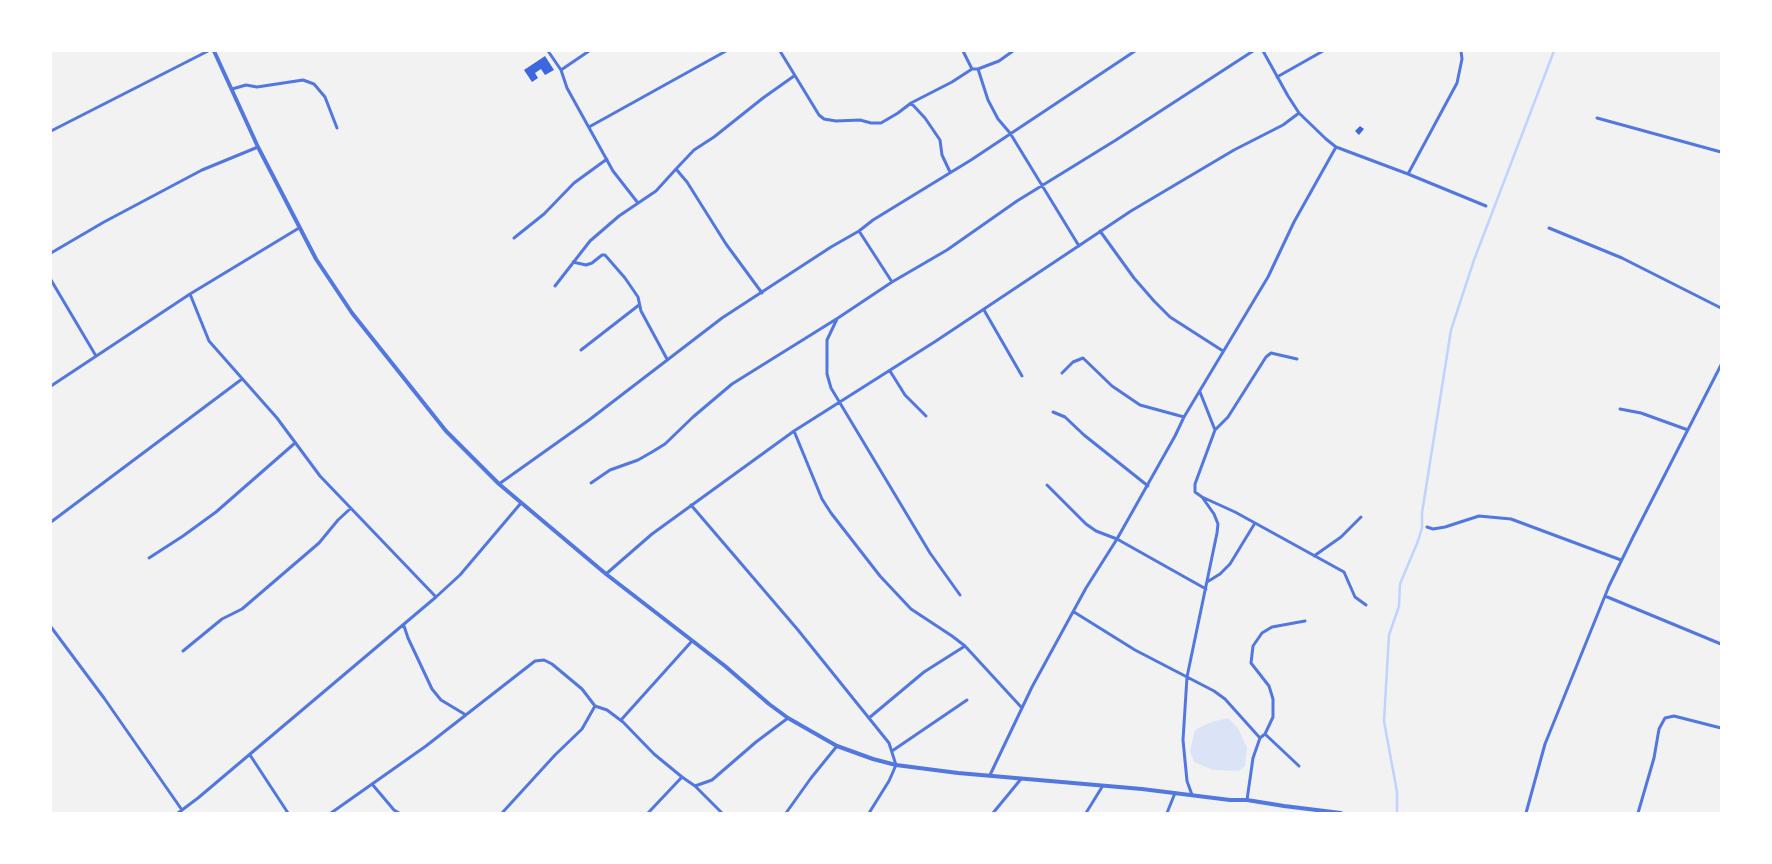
<!DOCTYPE html>
<style>
body{margin:0}
#map{position:relative;width:1772px;height:864px;overflow:hidden;background:#f2f2f2;font-family:"DM Sans",sans-serif}
canvas{display:block}
.frame{position:absolute;inset:0;border:52px solid #fff;pointer-events:none}
</style>
<div id="map">
<canvas width="1772" height="864"></canvas>
<div class="frame"></div>
</div>
<script>
const ctx = document.querySelector('canvas').getContext('2d');
ctx.lineJoin = 'round';
function fillPath(path, color) {
  ctx.fillStyle = color;
  ctx.fill(path, 'evenodd');
}
function shape(rows) {
  const path = new Path2D();
  for (const r of rows) {
    path.moveTo(r[0], r[1]);
    for (let i = 2; i < r.length; i += 2) path.lineTo(r[i], r[i + 1]);
  }
  return path;
}
function stroke(path, color, width, dash) {
  ctx.strokeStyle = color;
  ctx.lineWidth = width;
  ctx.lineCap = dash ? 'butt' : 'round';
  ctx.setLineDash(dash || []);
  ctx.stroke(path);
}
fillPath(shape([
 [1228,718,1238,728,1247,748,1245,766,1239,771,1213,770,1194,762,1190,751,1195,730,1211,722]
]), '#dbe4f7');
stroke(shape([
 [1397,813,1397,792,1384,721,1389,635,1399,606,1400,584,1418,541,1422,528,1422,513,1451,330,1474,260,1554,51]
]), '#bfd3fe', 2.5);
fillPath(shape([
 [545,56,554,70,545,75,541,69,535,73,538,78,532,82,524,70],
 [1360,126,1364,129,1359,135,1355,131]
]), '#3d67dc');
stroke(shape([
 [548,51,561,70,567,88,613,171,638,203],
 [780,51,819,115,824,119,836,121,860,120,871,123,881,123,898,113,911,103,952,82,972,69,978,69,999,61,1013,51],
 [963,51,972,69],
 [1263,51,1288,96,1299,113,1326,139,1336,147],
 [978,69,988,100,998,119,1010,133,1079,246],
 [561,70,589,51],
 [1277,77,1323,51],
 [232,89,246,85,257,87,303,80,314,84,325,97,337,128],
 [911,103,925,118,940,140,942,155,950,172],
 [1597,118,1721,152],
 [589,127,726,51],
 [51,131,208,51],
 [676,169,694,150,714,137,763,98,794,76],
 [1408,174,1486,206],
 [1549,228,1622,258,1721,308],
 [859,231,892,282],
 [1100,231,1134,278,1154,301,1170,317,1223,351],
 [514,238,544,214,574,183,607,159],
 [51,253,104,222,202,170,258,147],
 [573,262,586,265,592,263,602,255,605,255,625,278,638,297,641,311,667,359],
 [51,280,96,356],
 [555,286,590,241,619,216,656,191,676,169,687,182,726,244,762,293],
 [190,294,209,341,277,418,320,476,436,597],
 [984,310,1022,376],
 [837,319,827,340,827,374,831,388,930,553,960,595],
 [581,350,639,305],
 [890,371,905,395,926,416],
 [1062,373,1073,362,1083,358,1112,386,1140,405,1184,417],
 [51,386,190,294,299,228],
 [1200,392,1215,430],
 [1620,409,1641,413,1688,430],
 [1053,412,1065,417,1084,435,1148,486],
 [794,431,822,499,831,513,880,576,911,609,952,636,965,646,1022,708],
 [591,483,610,470,638,460,652,452,665,444,693,417,732,384,838,318,892,282,947,250,1017,201,1116,140,1253,51],
 [499,484,589,420,722,318,831,247,859,231,873,220,971,160,1135,51],
 [1047,485,1086,524,1096,531,1117,539,1206,589],
 [1202,497,1235,512,1344,572,1355,597,1366,605],
 [691,505,798,630,889,743,896,765,889,781,869,813],
 [51,522,242,379],
 [1427,527,1433,529,1445,527,1479,516,1511,519,1621,560],
 [1314,556,1341,537,1361,517],
 [149,558,183,536,216,512,295,443],
 [606,574,652,534,794,431,936,341,1131,211,1234,150,1283,125,1299,113],
 [1207,582,1220,574,1230,564,1255,523],
 [1605,596,1721,644],
 [1074,612,1135,650,1214,691,1225,699,1260,738,1253,758,1247,800],
 [404,626,408,638,432,689,441,700,466,715],
 [51,627,104,698,182,810],
 [183,651,222,619,242,609,319,543,338,520,351,508],
 [869,718,924,672,965,646],
 [621,720,692,641],
 [1265,734,1299,766],
 [1260,738,1265,734,1273,717,1273,699,1269,686,1251,663,1253,646,1262,633,1272,627,1305,621],
 [892,751,967,700],
 [250,755,288,813],
 [990,775,1032,687,1086,588,1117,539,1175,436,1184,417,1268,277,1294,222,1336,147,1408,174,1457,83,1462,59,1461,51],
 [372,784,394,810,399,813],
 [695,786,722,813],
 [1192,795,1187,781,1183,740,1187,677,1217,533,1218,524,1214,514,1202,497,1195,492,1195,484,1215,430,1228,417,1266,357,1271,353,1297,359],
 [178,813,198,798,436,597,460,575,521,503],
 [331,813,426,746,535,661,544,660,552,664,582,689,595,706,607,710,623,722,654,754,682,777],
 [502,813,555,755,582,729,595,706],
 [648,813,682,777,695,786,712,780,756,742,788,718],
 [786,813,811,778,837,746],
 [993,813,1021,779],
 [1086,813,1102,787],
 [1167,813,1175,793],
 [1526,813,1545,744,1609,586,1633,537,1721,365],
 [1638,813,1654,758,1659,729,1665,718,1674,716,1721,728]
]), '#5277de', 3);
stroke(shape([
 [214,51,258,147,316,259,352,313,446,431,499,484,606,574,725,666,769,704,788,718,837,746,873,759,896,765,958,773,1142,789,1230,800,1247,800,1284,806,1341,813]
]), '#5277de', 4);
</script>
